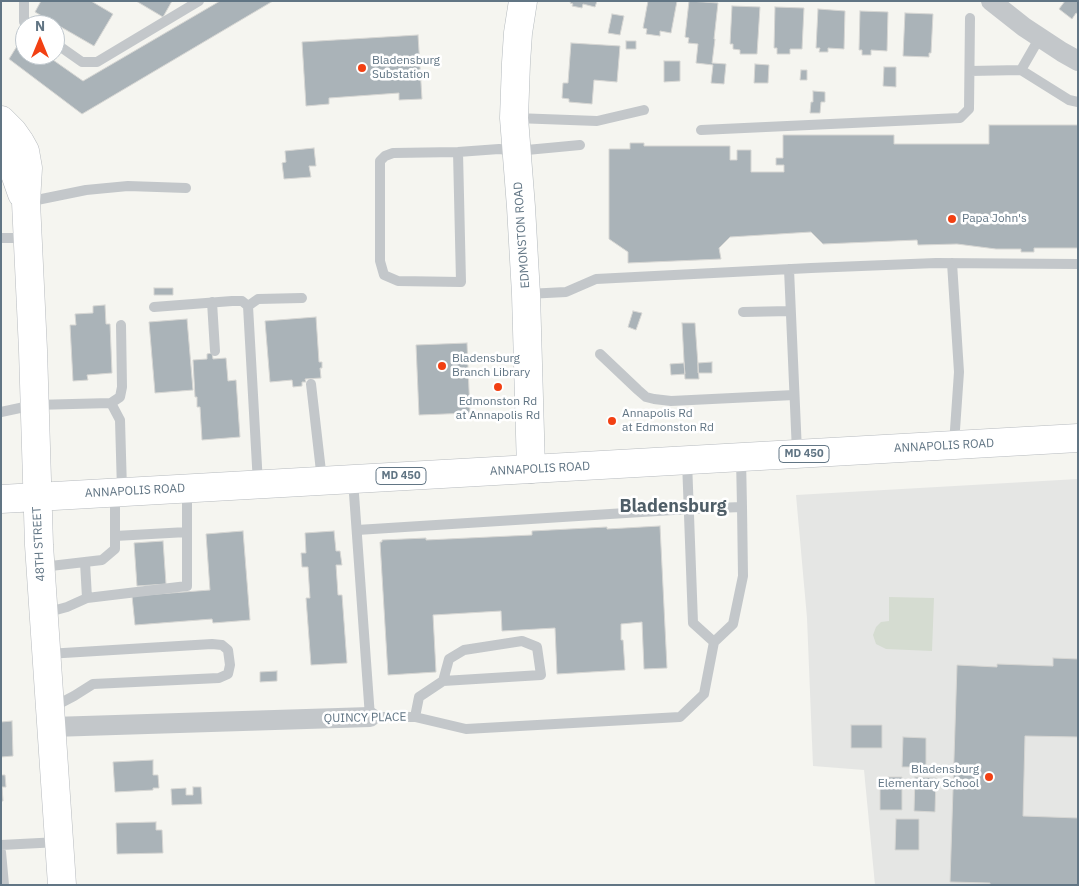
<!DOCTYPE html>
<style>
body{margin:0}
#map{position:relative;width:1079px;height:886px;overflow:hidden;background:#f5f5f0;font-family:"IBM Plex Sans",sans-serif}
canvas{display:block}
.frame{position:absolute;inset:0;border:2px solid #617584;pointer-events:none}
.north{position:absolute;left:15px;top:15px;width:50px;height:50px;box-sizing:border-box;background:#fff;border:1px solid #c0c8ce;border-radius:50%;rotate:0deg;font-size:14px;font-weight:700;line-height:20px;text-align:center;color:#617584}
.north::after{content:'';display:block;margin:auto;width:18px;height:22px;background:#f24013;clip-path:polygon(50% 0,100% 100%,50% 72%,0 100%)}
</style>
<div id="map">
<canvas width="1079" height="886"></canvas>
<div class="frame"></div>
<div class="north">N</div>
</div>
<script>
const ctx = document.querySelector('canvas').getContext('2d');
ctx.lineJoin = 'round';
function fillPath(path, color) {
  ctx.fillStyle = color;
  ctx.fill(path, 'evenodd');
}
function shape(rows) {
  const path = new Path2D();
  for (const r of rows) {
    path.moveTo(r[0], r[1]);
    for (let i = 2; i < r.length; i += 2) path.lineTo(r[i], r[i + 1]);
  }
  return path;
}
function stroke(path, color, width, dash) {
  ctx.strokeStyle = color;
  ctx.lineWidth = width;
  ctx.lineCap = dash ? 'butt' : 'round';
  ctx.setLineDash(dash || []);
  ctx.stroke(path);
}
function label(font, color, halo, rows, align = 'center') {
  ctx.font = font + ' "IBM Plex Sans",sans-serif';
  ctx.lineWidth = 5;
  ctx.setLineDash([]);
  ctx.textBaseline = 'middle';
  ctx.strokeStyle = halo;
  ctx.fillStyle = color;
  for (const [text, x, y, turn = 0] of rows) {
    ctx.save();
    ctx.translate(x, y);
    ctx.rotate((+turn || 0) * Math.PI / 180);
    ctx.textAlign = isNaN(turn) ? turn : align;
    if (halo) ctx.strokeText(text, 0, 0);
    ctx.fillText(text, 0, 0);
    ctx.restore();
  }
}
fillPath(shape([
 [1078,479,1078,885,875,885,864,770,813,766,807,618,796,495]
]), '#e5e6e4');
fillPath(shape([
 [889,597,934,598,932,651,886,649,876,644,873,635,876,627,881,622,889,621]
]), '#d5dcd1');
const building = shape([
 [41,1,91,1,113,14,94,46,35,12,41,1],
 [136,1,172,1,163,17,136,1],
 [220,1,273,1,82,114,9,59,22,38,25,40,25,55,46,55,83,81,220,1],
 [571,1,597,1,595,7,583,4,582,8,572,6,573,4,570,3,571,1],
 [648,1,677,1,671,33,660,31,660,36,646,34,647,29,643,28,648,1],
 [689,1,718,3,714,39,715,39,712,63,726,64,724,84,711,83,713,65,696,63,698,44,688,43,689,38,685,37,689,1],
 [1065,1,1078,1,1078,14,1076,13,1072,19,1059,9,1065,1],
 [732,6,760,7,757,54,740,54,740,50,733,49,733,44,730,44,732,6],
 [775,7,804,8,802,49,790,49,790,54,777,54,777,48,774,48,775,7],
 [818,9,845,11,844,49,828,48,828,52,819,52,820,48,816,48,818,9],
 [860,11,888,12,887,51,871,50,871,55,862,55,862,50,859,50,860,11],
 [905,13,933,14,931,53,929,53,929,57,903,56,905,13],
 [612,14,624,16,620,35,608,33,612,14],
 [418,35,422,99,399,100,399,93,329,98,329,104,306,106,302,42,418,35],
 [626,41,636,41,636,49,626,49,626,41],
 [571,43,620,46,617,82,594,80,592,104,569,102,569,99,562,98,563,83,568,83,571,43],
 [664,61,680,61,680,81,664,82,664,61],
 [755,64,769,65,768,83,754,83,755,64],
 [884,67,896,67,896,87,883,86,884,67],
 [801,70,807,70,807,80,800,80,801,70],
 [813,91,825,92,825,102,821,102,820,113,810,113,811,102,813,102,813,91],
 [989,125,1078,125,1078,248,1034,248,1034,252,1021,252,1021,249,996,249,957,244,918,245,917,240,823,244,811,232,730,237,719,248,721,259,628,263,628,252,609,239,609,149,630,149,630,143,644,143,644,146,730,146,730,160,737,160,737,150,751,150,751,172,784,172,784,165,776,165,776,158,783,158,783,135,894,135,894,144,989,144,989,125],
 [314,148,316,166,309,166,311,177,284,179,282,163,286,162,285,151,314,148],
 [154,288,173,288,173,295,154,295,154,288],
 [105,305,106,324,110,324,112,373,87,375,88,380,73,381,70,325,76,325,75,314,93,313,93,306,105,305],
 [633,311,642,313,636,330,628,327,633,311],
 [316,317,319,362,322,362,322,368,320,368,321,378,305,379,306,382,302,382,302,386,293,387,292,380,270,382,265,321,316,317],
 [187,319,193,390,155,393,149,322,187,319],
 [682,323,695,323,699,379,685,379,682,323],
 [467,343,470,413,419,415,416,345,467,343],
 [212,353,213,359,226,358,228,381,236,380,240,437,202,440,200,407,197,407,197,397,195,397,193,360,207,359,207,354,212,353],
 [712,362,712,373,698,373,698,363,712,362],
 [684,363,685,374,671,375,670,364,684,363],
 [660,526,667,668,644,669,642,622,621,624,621,640,623,640,625,670,557,674,555,628,502,631,501,611,433,615,436,672,388,675,380,542,382,542,382,540,426,538,426,540,532,535,532,531,607,527,607,529,660,526],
 [243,531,250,620,213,623,212,619,135,625,132,596,210,590,206,534,243,531],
 [334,531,336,551,340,551,342,565,336,565,338,595,342,595,347,663,311,665,306,598,310,598,308,567,302,567,301,553,306,553,305,533,334,531],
 [163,541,166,584,137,586,134,543,163,541],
 [1053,658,1078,659,1078,737,1025,736,1023,816,1078,818,1078,885,990,885,990,883,950,882,957,665,997,667,997,664,1053,666,1053,658],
 [277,671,277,681,260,682,260,672,277,671],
 [12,721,13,756,1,757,1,722,12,721],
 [851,725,882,725,882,748,851,748,851,725],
 [903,737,926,738,926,767,902,767,903,737],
 [153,760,153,775,158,775,159,788,153,788,153,790,115,792,113,762,153,760],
 [1,775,5,775,6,787,2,787,3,801,1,801,1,775],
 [880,777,902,777,902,810,880,810,880,777],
 [915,777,936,778,935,812,914,811,915,777],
 [193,787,201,787,202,804,172,805,171,789,186,788,186,795,193,795,193,787],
 [896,819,919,819,919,850,895,850,896,819],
 [156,822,156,830,162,830,163,853,117,854,116,823,156,822]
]);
fillPath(building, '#aab3b8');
stroke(building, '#d6d6d3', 1);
const secondary = shape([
 [523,1,518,33,516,63,514,118,521,207,526,294,531,469]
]);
const primary = shape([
 [1,120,13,132,20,142,25,151,28,168,26,202,33,350,39,545,62,885],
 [1,150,15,174,22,194],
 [1,499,1078,438]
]);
stroke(secondary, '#b3b9bd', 29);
stroke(primary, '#b6babe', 29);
stroke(shape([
 [24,1,24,22,28,25],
 [1040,37,1021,70,1069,100,1078,102],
 [55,43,82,62,97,62,199,1],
 [970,71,1021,70],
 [515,118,597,121,644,110],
 [701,130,960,118,969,109,970,18],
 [458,152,461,282,398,281,384,275,380,261,380,161,385,156,393,153,458,152,499,149,516,151,580,145],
 [27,202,86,190,128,186,186,188],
 [1,238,27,238],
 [952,263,959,372,954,444],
 [789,269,797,452],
 [527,294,566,292,596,279,811,268,936,263,1078,264],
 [212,302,215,351],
 [248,306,258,299,302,298],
 [154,307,232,301,242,301,248,306,258,484],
 [743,312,790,311],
 [600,354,638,390,646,397,654,399,671,401,794,395],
 [311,384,322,480],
 [111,403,120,420,122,490],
 [1,412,34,405,111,403,120,397,122,387,121,325],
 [687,461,693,623,714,642,733,624,743,576,742,507],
 [353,480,370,717,415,717,466,729,680,717,704,694,714,642],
 [357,530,689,509,742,507,741,458],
 [115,536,187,532],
 [85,562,87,598],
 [42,567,102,560,115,549,115,493],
 [45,613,67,607,87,598,187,586,187,489],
 [47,654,212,644,222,645,228,650,230,665,228,674,219,678,93,684,74,696,51,708],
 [415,717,419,697,443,681,541,675,537,647,522,641,464,650,449,659,443,681],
 [1,845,59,842],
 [1,852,4,885]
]), '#c3c7ca', 10);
stroke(shape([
 [991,1,1024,27,1062,52,1078,61],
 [52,727,370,717]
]), '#c3c7ca', 20);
stroke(secondary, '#fff', 28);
stroke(primary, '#fff', 28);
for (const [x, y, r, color] of [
 [362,68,5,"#f24013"],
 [952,219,5,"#f24013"],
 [442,366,5,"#f24013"],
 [498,387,5,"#f24013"],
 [612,421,5,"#f24013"],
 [989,777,5,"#f24013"]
]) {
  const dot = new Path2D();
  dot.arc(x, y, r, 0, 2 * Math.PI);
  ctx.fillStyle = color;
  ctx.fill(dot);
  stroke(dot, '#fff', 2);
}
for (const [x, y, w] of [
 [804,454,50],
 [401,476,50]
]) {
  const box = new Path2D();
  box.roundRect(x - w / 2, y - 8.5, w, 17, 4);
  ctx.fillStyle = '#fff';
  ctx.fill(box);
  stroke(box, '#617584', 1);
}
label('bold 11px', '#617584', null, [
 ["MD 450",804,454],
 ["MD 450",401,476]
]);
label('12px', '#617584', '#fff', [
 ["Bladensburg",372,61],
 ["Substation",372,75],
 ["Papa John's",962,219],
 ["Bladensburg",452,359],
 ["Branch Library",452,373],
 ["Edmonston Rd",498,402,"center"],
 ["at Annapolis Rd",498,416,"center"],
 ["Annapolis Rd",622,414],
 ["at Edmonston Rd",622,428],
 ["Bladensburg",979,770,"right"],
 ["Elementary School",979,784,"right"]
], 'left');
label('12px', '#617584', '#fff', [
 ["EDMONSTON ROAD",522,235,-94],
 ["ANNAPOLIS ROAD",944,446,-3],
 ["ANNAPOLIS ROAD",540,469,-3],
 ["ANNAPOLIS ROAD",135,491,-3],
 ["48TH STREET",39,544,-93],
 ["QUINCY PLACE",365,718,-1]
]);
label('bold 18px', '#4f5e68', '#fff', [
 ["Bladensburg",673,507]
]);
</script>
